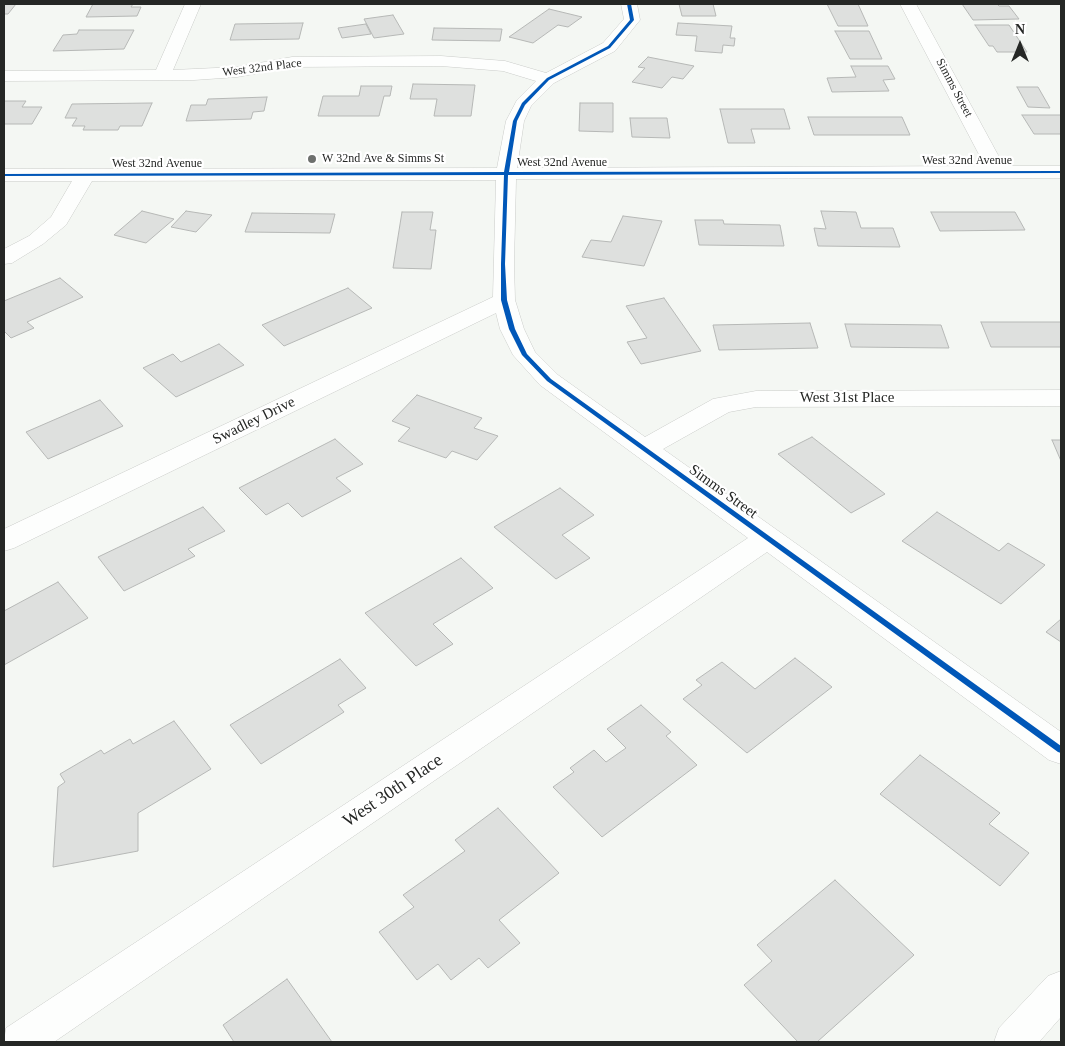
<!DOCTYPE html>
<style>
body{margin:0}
#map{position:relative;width:1065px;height:1046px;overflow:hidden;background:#f4f7f3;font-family:"Times New Roman",serif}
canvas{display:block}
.frame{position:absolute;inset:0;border:5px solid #252725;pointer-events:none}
.north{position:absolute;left:995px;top:20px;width:50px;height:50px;-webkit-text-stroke:4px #fff;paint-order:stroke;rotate:0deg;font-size:14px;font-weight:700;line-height:20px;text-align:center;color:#252725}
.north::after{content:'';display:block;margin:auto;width:18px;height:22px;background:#252725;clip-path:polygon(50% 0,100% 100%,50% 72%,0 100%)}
</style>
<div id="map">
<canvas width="1065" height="1046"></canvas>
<div class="frame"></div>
<div class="north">N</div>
</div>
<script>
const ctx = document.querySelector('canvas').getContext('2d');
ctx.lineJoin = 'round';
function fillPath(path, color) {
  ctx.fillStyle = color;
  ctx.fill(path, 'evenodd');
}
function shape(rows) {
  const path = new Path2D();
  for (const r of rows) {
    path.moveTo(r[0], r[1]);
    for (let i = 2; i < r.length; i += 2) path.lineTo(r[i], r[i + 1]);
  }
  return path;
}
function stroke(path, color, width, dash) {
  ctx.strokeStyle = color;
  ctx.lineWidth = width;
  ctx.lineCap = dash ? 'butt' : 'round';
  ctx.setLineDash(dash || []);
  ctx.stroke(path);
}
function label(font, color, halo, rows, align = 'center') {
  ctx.font = font + ' "Times New Roman",serif';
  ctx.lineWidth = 4.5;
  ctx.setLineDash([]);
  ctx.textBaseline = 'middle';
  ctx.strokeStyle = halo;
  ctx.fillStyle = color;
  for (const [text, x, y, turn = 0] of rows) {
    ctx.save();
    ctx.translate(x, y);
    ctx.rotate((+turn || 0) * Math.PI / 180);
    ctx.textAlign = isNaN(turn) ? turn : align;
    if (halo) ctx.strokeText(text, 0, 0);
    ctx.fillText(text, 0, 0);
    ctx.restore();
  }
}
const building = shape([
 [4,4,16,4,8,14,4,14,4,4],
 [93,4,133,4,131,7,141,7,137,16,86,17,93,4],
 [679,4,713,4,716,16,682,16,679,4],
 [827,4,858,4,868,26,838,26,827,4],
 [962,4,997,4,999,6,1009,6,1019,19,973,20,962,4],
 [549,9,582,17,568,27,558,25,533,43,509,37,549,9],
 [393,15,404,34,374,38,364,19,393,15],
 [303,23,299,39,230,40,235,24,303,23],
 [678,23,732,26,730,38,735,38,734,46,723,45,722,53,695,51,697,36,676,35,678,23],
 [366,24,371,34,342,38,338,28,366,24],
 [975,25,1009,25,1027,52,997,52,993,46,989,46,975,25],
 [434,28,502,29,500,41,432,40,434,28],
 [79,30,134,30,124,49,53,51,63,35,77,34,79,30],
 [835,31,869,31,882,59,850,59,835,31],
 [648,57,694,66,683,79,672,77,662,88,632,82,645,68,638,67,648,57],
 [851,66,888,66,895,79,883,80,889,91,832,92,827,78,856,77,851,66],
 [413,84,475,85,471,116,434,116,437,99,410,99,413,84],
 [361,86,392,86,390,96,384,96,379,116,318,116,323,96,359,96,361,86],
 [1017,87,1038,87,1050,108,1028,107,1017,87],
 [267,97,264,111,253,112,251,119,186,121,191,105,206,105,208,99,267,97],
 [4,101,26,101,22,107,42,107,32,124,4,124,4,101],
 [152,103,142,126,120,126,118,130,83,130,85,126,72,126,77,118,65,118,72,104,152,103],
 [580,103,613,103,613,132,579,131,580,103],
 [720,109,784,109,790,129,751,129,755,143,728,143,720,109],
 [1022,115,1061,115,1061,134,1034,134,1022,115],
 [808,117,902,117,910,135,814,135,808,117],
 [630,118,667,118,670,138,632,137,630,118],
 [142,211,174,219,146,243,114,235,142,211],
 [186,211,212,215,196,232,171,227,186,211],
 [821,211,856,212,861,228,893,228,900,247,818,246,814,228,826,229,821,211],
 [402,212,433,212,430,230,436,230,431,269,393,268,402,212],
 [931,212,1015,212,1025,230,940,231,931,212],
 [252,213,335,214,330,233,245,232,252,213],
 [623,216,662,221,644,266,582,257,591,240,611,242,623,216],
 [695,220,723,220,724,224,780,225,784,246,699,245,695,220],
 [60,278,83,297,27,322,34,328,11,338,4,331,4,301,60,278],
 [348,288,372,308,284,346,262,325,348,288],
 [664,298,701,351,641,364,627,342,647,338,626,306,664,298],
 [981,322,1061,322,1061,347,991,347,981,322],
 [810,323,818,348,719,350,713,325,810,323],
 [845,324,941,325,949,348,851,347,845,324],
 [219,344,244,365,176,397,143,368,173,354,181,362,219,344],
 [417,395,482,418,474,428,498,436,477,460,452,451,446,458,398,441,410,428,392,421,417,395],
 [100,400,123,426,48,459,26,432,100,400],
 [812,437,885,494,851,513,778,454,812,437],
 [335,439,363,464,336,478,351,491,302,517,288,503,266,515,239,488,335,439],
 [1052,440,1061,440,1061,461,1052,440],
 [560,488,594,515,562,535,590,558,556,579,494,527,560,488],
 [203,507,225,531,188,549,195,556,124,591,98,557,203,507],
 [937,512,999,551,1008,543,1045,565,1001,604,902,541,937,512],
 [461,558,493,588,433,624,453,644,416,666,365,613,461,558],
 [58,582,88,618,4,665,4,611,58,582],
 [1061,619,1061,642,1046,632,1061,619],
 [795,658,832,687,747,753,683,699,702,685,696,680,722,662,755,689,795,658],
 [340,659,366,688,338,705,344,712,261,764,230,725,340,659],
 [641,705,671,732,666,736,697,765,602,837,553,787,574,772,570,768,594,750,606,762,626,748,607,729,641,705],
 [174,721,211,769,138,813,138,851,53,867,58,787,65,782,60,774,101,750,104,754,130,739,133,744,174,721],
 [920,755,1000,813,989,824,1029,853,1000,886,880,794,920,755],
 [498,808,559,873,499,920,520,943,488,968,479,958,451,980,438,964,417,980,379,932,414,907,403,895,465,851,455,840,498,808],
 [835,880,914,955,817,1042,798,1042,744,985,772,961,757,945,835,880],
 [287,979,332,1042,234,1042,223,1025,287,979]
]);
fillPath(building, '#dee0de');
stroke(building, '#b6b8b6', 1);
const minor = shape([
 [185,4,201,4,173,70,237,67,292,57,441,56,505,61,546,73,603,43,624,19,621,4,637,4,640,20,615,51,554,83,531,106,524,121,517,168,985,166,900,4,916,4,1004,166,1061,166,1061,178,516,179,514,264,515,300,524,329,535,352,558,375,645,437,713,399,756,391,1061,390,1061,406,756,407,729,412,663,449,1061,732,1061,764,1049,760,767,552,54,1042,4,1042,6,1028,748,538,540,385,513,355,500,329,496,313,14,548,4,551,4,529,493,297,496,180,92,181,66,225,43,244,12,263,4,264,4,249,29,236,51,217,72,181,4,181,4,169,497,168,506,121,517,100,536,81,503,71,441,66,292,67,237,77,194,80,4,81,4,71,156,70,185,4],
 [1061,971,1061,1017,1039,1042,994,1042,999,1028,1048,976,1061,971]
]);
stroke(minor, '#caccc9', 1);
fillPath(minor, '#fdfefd');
fillPath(shape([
 [627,4,631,4,634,20,610,48,549,80,525,105,517,121,509,172,1061,171,1061,173,508,175,505,264,507,300,515,329,527,354,551,379,1061,746,1061,753,1058,752,547,381,522,355,509,329,501,300,501,264,504,175,4,176,4,174,504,172,513,121,522,103,547,78,608,46,630,20,627,4]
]), '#0057b8');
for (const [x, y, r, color] of [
 [312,159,5,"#6d706d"]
]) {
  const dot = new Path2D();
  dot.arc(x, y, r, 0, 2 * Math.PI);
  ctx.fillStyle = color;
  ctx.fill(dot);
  stroke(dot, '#fff', 2);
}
label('12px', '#252725', '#fff', [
 ["West 32nd Place",262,68,-7],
 ["Simms Street",954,88,62],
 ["West 32nd Avenue",967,161],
 ["West 32nd Avenue",562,163],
 ["West 32nd Avenue",157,164]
]);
label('12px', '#252725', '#fff', [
 ["W 32nd Ave & Simms St",322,159]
], 'left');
label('15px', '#252725', '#fff', [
 ["West 31st Place",847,398],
 ["Swadley Drive",254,421,-26],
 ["Simms Street",723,492,36]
]);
label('18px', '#252725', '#fff', [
 ["West 30th Place",393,791,-34]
]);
</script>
